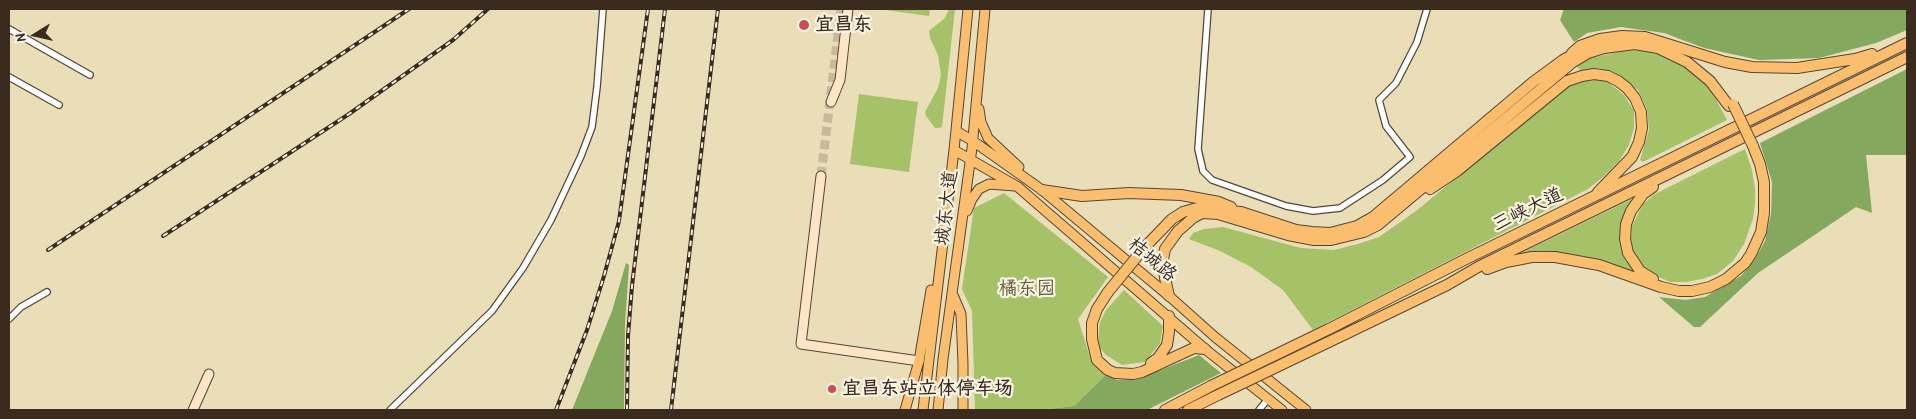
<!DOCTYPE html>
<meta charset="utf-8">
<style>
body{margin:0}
#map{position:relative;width:1916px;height:419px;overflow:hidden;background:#eadeb9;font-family:"Patrick Hand",sans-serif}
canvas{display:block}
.frame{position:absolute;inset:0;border:10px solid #3b2a1e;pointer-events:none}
.north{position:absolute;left:10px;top:10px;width:50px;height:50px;-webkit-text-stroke:4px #fcf5e5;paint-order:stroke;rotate:260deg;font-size:14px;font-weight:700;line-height:20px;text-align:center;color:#3b2a1e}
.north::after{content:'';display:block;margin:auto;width:18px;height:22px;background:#3b2a1e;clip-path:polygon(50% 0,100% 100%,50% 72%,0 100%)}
</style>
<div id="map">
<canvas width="1916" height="419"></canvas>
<div class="frame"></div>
<div class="north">N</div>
</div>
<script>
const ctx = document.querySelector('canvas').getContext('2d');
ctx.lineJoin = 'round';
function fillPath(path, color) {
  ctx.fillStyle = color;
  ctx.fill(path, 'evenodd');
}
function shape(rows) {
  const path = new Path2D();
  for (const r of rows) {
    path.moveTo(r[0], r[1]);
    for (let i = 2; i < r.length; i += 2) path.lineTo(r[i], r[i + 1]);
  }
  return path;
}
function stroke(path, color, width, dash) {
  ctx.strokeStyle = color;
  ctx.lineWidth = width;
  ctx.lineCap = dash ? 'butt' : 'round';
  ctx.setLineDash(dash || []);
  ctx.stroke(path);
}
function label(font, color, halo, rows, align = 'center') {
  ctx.font = font + ' "Patrick Hand","LXGW WenKai TC",sans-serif';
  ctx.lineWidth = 4.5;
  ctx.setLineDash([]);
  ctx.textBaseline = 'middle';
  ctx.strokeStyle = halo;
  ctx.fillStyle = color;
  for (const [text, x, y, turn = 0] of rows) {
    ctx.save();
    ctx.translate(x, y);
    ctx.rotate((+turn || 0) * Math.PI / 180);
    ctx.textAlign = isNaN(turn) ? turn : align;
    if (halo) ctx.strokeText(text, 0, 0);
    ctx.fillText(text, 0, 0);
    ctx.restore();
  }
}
fillPath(shape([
 [878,9,930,9,929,16],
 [949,9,955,9,942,127,938,128,935,128,926,116,925,112,938,88,941,75,938,55,930,38,929,31,945,18],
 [1632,49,1656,52,1684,66,1709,86,1727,120,1643,162,1640,160,1649,130,1647,109,1638,90,1614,72,1598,68,1581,71,1577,67,1590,58],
 [1591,78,1608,82,1624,95,1634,111,1634,128,1629,145,1619,161,1602,178,1588,189,1313,330,1283,290,1251,267,1220,251,1189,239,1193,233,1204,229,1223,227,1301,248,1334,250,1358,244,1379,237,1416,211,1574,81],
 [859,94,918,102,909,172,850,164],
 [1745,149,1752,170,1755,189,1755,203,1753,219,1744,244,1733,261,1717,274,1702,279,1686,282,1670,282,1648,272,1639,263,1633,251,1631,238,1632,226,1643,204,1655,194],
 [1004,193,1108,277,1078,319,1090,357,1106,375,1074,406,1040,410,975,410,972,311,962,289,974,208],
 [1632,199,1634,202,1622,228,1639,276,1607,263,1511,258],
 [1124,290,1163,326,1160,343,1145,362,1122,365,1106,355,1099,347,1098,340,1100,322,1106,310]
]), '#a5c269');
fillPath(shape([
 [1564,9,1907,9,1907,30,1876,43,1819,58,1759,60,1704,48,1664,33,1621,27,1587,33,1574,42,1560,20],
 [1907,69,1907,155,1866,155,1872,213,1856,207,1758,273,1700,327,1694,327,1659,297,1685,300,1705,297,1741,276,1755,259,1765,241,1771,214,1772,182,1760,143],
 [626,263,629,265,625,325,624,410,572,410,612,311],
 [1199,355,1221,373,1147,410,1040,410,1074,406,1106,375,1117,380,1132,379,1148,375]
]), '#84a85d');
stroke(shape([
 [821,176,841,9]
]), '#c7ba9a', 9, [9, 4.5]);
const street = shape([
 [1208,9,1198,149,1203,171,1212,180,1286,206,1313,211,1340,208,1383,180,1410,157,1386,126,1379,100,1396,83,1417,42,1427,9],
 [9,29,90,75],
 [9,77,59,105],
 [9,319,21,307,47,292],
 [390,410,492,311,523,268,551,220,581,156,592,127,597,87,603,9],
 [1259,410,1268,399]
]);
const secondary = shape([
 [831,102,840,80,848,9],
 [821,176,801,344,919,361],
 [193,410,209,374]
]);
const primary = shape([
 [979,109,981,122,988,138,1019,167],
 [956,131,973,141,1042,190,1169,296,1215,337,1306,410],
 [954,150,1018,187,1205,349,1282,410],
 [967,211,972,199,979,189,989,184,1015,186],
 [953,295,961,314,963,364,963,410],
 [905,410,919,361,931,290],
 [923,410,954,150,968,9],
 [938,410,943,359,972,148,985,9]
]);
const highway = shape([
 [1572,53,1580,46,1600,39,1622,36,1645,37,1725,62,1752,67,1797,68,1855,59,1872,54],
 [1653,187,1643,194,1631,211,1626,224,1625,239,1628,253,1640,271,1653,279],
 [1430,189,1457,171,1567,81,1582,76,1594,74,1608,76,1618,81,1627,88,1635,98,1641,112,1642,128,1639,142,1632,157,1598,192],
 [1042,190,1082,196,1129,193,1181,195,1219,202,1231,207],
 [1144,248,1172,219,1183,212,1197,208,1241,212,1296,230,1312,232,1330,233,1357,226,1373,217,1533,82,1563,60,1579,51],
 [1487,269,1506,262,1532,257,1555,257,1599,265,1661,287,1679,291,1692,291,1710,287,1726,279,1745,263,1751,254,1761,232,1764,213,1764,182,1760,164,1753,146],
 [1108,292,1097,309,1092,323,1092,339,1097,360,1108,370,1115,373,1133,374,1142,372,1194,348,1205,349],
 [1169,296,1165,278,1163,260,1165,249,1178,231,1193,218,1202,213,1218,214,1288,235,1314,240,1331,240,1364,232,1378,225,1573,62,1588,53,1604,48,1635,44,1658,48,1687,62,1710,81,1729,106],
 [1329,329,1466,259,1907,43],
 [1337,338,1447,285,1478,267,1907,57],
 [1151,363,1158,358,1167,345,1169,332,1169,316],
 [1165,410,1211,386],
 [1188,410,1218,395]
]);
stroke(street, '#554535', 8);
stroke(secondary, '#554535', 11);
stroke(primary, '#554535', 11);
stroke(highway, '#554535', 12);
stroke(street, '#fff', 5.5);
stroke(secondary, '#fde5c5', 9);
stroke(primary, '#fbbe6e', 9);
stroke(highway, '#fbbe6e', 10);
const rail = shape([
 [163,236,349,114,453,40,488,9],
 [48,250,409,9],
 [556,410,587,330,604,276,619,221,648,9],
 [627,410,628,336,632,286,665,9],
 [671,410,718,9]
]);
stroke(rail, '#3b2a1e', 4);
stroke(rail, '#fcf5e5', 2, [5.5]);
const highwayBridge = shape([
 [1733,104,1753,146],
 [1108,292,1144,248],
 [1211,386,1329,329],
 [1218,395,1337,338]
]);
stroke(highwayBridge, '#554535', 12, []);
stroke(highwayBridge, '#fbbe6e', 10);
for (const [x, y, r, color] of [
 [804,25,6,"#d1495b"],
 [832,389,5,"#d1495b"]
]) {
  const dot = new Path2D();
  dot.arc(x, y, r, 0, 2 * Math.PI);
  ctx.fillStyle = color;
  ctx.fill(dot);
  stroke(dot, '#fcf5e5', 2);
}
label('bold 19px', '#3b2a1e', '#fcf5e5', [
 ["宜昌东",815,25],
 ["宜昌东站立体停车场",842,389]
], 'left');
label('19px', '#3b2a1e', '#fcf5e5', [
 ["城东大道",947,208,-83],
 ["三峡大道",1528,210,-26],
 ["桔城路",1152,260,40]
]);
label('19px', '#5b5834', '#fcf5e5', [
 ["橘东园",1027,289]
]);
</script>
